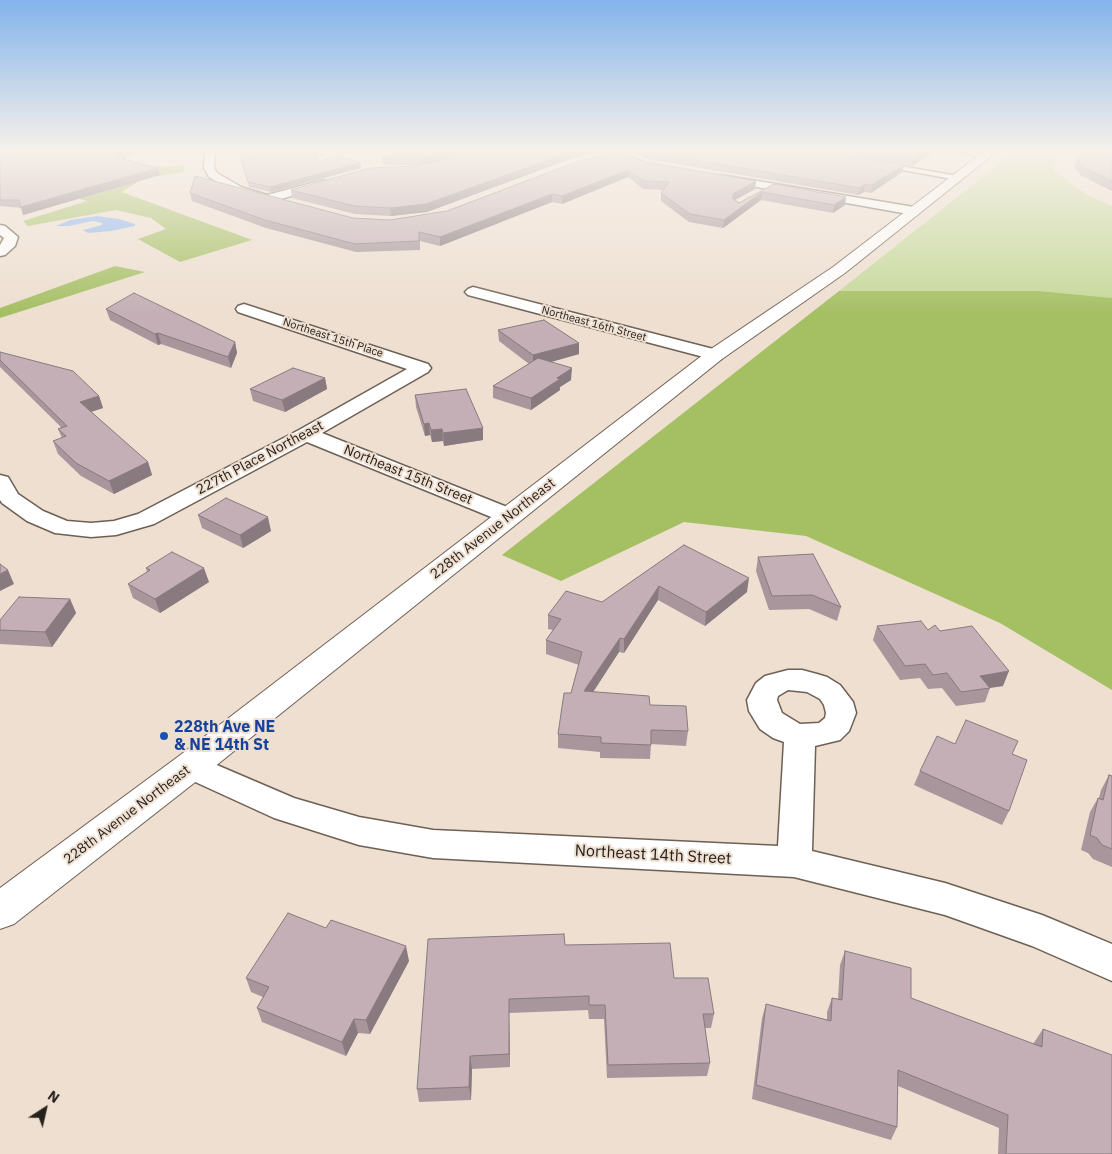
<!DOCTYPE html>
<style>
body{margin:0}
#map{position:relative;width:1112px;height:1154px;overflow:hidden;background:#eedfd1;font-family:"IBM Plex Sans",sans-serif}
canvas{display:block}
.north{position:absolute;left:20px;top:1084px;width:50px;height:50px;-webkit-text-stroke:4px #eedfd1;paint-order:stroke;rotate:35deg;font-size:14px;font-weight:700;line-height:20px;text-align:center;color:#27211c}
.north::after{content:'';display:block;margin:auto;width:18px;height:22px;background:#27211c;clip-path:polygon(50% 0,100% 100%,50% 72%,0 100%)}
</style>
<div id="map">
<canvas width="1112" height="1154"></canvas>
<div class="north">N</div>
</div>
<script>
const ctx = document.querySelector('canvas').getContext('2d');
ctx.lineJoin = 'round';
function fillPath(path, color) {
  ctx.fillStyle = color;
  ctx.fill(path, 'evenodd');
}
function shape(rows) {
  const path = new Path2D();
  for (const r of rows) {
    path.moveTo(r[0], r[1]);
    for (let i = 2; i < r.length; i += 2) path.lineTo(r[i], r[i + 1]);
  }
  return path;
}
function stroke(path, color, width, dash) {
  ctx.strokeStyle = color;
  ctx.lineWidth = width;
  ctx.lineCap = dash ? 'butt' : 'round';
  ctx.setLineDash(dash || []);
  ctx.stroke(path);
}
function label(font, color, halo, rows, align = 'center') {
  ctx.font = font + ' "IBM Plex Sans",sans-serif';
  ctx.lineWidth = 4;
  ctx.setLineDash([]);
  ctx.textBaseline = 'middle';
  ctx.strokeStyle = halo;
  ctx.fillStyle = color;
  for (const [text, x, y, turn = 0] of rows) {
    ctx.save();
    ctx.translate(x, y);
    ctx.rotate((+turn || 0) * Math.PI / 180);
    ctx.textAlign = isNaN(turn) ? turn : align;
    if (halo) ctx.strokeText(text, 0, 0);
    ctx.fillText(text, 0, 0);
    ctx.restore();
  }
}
fillPath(shape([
 [1014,152,1057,157,1054,171,1087,195,1112,206,1112,298,1040,291,839,291]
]), '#c4d898');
fillPath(shape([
 [0,164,130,168,185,165,183,172,144,178,122,192,252,240,180,262,138,239,166,229,151,218,116,210,28,226,23,221,87,201,50,191],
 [115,266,145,272,0,318,0,308],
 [839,291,1040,291,1112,298,1112,690,1000,623,806,536,684,522,561,581,502,555]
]), '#a5bf63');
fillPath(shape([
 [97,216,119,219,135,224,135,226,111,231,88,233,83,230,102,225,102,223,93,221,69,226,56,226,70,220]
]), '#8bb5f0');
const service = shape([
 [960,152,973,152,989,156,986,158,960,152],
 [888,164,958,176,961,178,958,180,886,167,888,164]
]);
const minor = shape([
 [205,152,215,152,214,168,217,173,241,187,267,195,324,180,330,183,328,185,271,202,266,199,262,200,233,191,209,177,204,168,205,152],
 [721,175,914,207,920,211,914,215,717,180,715,178,717,176,721,175],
 [0,225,5,226,18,237,15,246,5,255,0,256,0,245,4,238,0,235,0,225],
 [473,287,721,351,724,355,721,359,715,360,468,295,465,292,468,289,473,287],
 [244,304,428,364,431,368,428,372,322,433,517,511,520,516,517,521,509,523,501,521,307,442,154,524,116,535,91,537,55,533,27,521,2,503,0,500,0,475,8,477,18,494,43,511,67,521,91,523,114,521,138,514,299,430,407,369,238,312,236,309,238,306,244,304],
 [788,670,802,670,817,674,827,677,840,685,853,702,856,713,849,731,840,740,815,746,812,851,945,883,1042,915,1112,944,1112,981,1032,946,945,915,794,877,433,858,359,845,274,818,180,775,175,766,180,757,191,754,294,798,359,817,433,830,778,846,784,742,773,738,760,729,749,711,747,700,756,683,765,676,788,670],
 [788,690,807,692,820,699,824,705,826,713,825,718,819,723,800,724,782,713,777,700,778,696,788,690]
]);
const secondary = shape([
 [983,152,996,152,845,273,722,359,203,776,14,924,0,929,0,888,179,756,708,351,833,267,983,152]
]);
stroke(service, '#6d6054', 3);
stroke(minor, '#6d6054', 3);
stroke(secondary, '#6d6054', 2);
fillPath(service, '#fff');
fillPath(minor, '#fff');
fillPath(secondary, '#fff');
fillPath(shape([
 [0,152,126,157,127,160,160,175,23,215,21,208,0,206],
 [257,152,315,152,319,161,360,163,361,168,271,192,249,187,239,153,260,156],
 [400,152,570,159,427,212,391,216,355,214,292,198,291,190,419,165,383,165,382,158],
 [633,152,848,152,858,157,855,156,856,152,933,152,911,167,904,166,902,172,871,193,864,192,858,195,648,159],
 [1112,152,1112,191,1080,175,1074,166,1077,158],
 [645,162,756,181,755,189,735,200,739,203,774,184,845,205,833,213,761,200,723,228,689,222,661,201,661,193,664,190,643,189,628,177,562,204,552,202,440,246,420,241,420,250,356,252,266,228,192,201,190,193,353,218,390,220,447,211],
 [106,309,235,342,237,353,231,368,161,344,158,345,110,320],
 [498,330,579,354,551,362,571,380,560,387,560,390,531,410,493,398,493,386,529,364,499,341],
 [0,352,99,396,103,408,91,412,148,462,152,475,114,494,81,476,58,454,53,441,62,438,58,429,61,427,0,367],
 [325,378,327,389,285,412,253,401,250,389],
 [415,395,483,428,483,440,444,446,443,441,432,442,430,435,425,436,416,407],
 [198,515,271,531,243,548,202,528],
 [684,545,747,592,705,626,658,600,624,653,619,652,593,692,650,705,688,731,686,746,651,744,650,759,600,758,600,752,558,748,558,734,571,693,579,665,546,654,546,640,553,630,548,629,548,615,602,602],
 [758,557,841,607,837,621,809,609,769,610,756,571],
 [146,568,209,582,160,613,133,598,128,584,147,572],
 [70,599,76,613,52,647,0,644,0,620],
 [877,626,940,631,1003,686,990,688,985,702,956,706,942,688,928,689,920,678,900,680,873,640],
 [955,744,1012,754,1009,811,1002,825,914,785,920,771],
 [1109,775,1112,776,1112,867,1093,859,1088,853,1081,850,1090,812,1098,798,1099,798,1101,790],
 [565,945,674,978,714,1014,711,1028,705,1028,710,1063,707,1076,607,1078,604,1019,589,1019,588,1010,509,1013,510,1067,472,1069,471,1100,419,1102,417,1089],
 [845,951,911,998,1033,1044,1043,1029,1112,1154,998,1154,999,1128,898,1086,897,1127,891,1140,752,1099,762,1018,766,1004,827,1020,827,1012,832,998,838,999,840,965],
 [409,961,370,1034,358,1033,346,1056,262,1022,257,1008,263,997,251,992,246,978]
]), '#a8969c');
fillPath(shape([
 [120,152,139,152,126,157,127,161,115,157,118,153],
 [446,152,466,152,444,160,419,165,418,158],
 [570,152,603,152,570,159,427,212,391,216,390,208],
 [924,152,933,152,911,167,912,160],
 [360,163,361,168,271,192,270,187],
 [904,165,902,172,871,193,872,185],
 [158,168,160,175,23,215,21,207],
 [628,170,628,177,562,204,562,196],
 [756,181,755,189,733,201,732,198,734,193],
 [865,184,864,192,858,195,860,188],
 [762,192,761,200,723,228,724,220],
 [552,194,552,202,440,246,440,237],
 [846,197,845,205,833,213,834,205],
 [158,333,161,344,158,345,155,334],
 [235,342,237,353,231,368,228,357],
 [579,343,579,354,533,367,533,355],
 [572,368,571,380,560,387,560,390,531,410,531,398,557,378],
 [325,378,327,389,285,412,282,400],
 [99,396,103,408,84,414,80,402],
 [429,423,430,435,425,436,424,424],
 [483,428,483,440,444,446,443,433],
 [442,429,443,441,432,442,431,430],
 [148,462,152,475,114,494,109,481],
 [268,517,271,531,243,548,240,535],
 [204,568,209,582,160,613,155,599],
 [8,570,14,584,0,591,0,574],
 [749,578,747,592,705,626,706,612],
 [659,586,658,600,624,653,624,639],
 [70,599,76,613,52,647,45,632],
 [620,638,619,652,584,706,584,691],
 [1009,671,1003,686,988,688,980,676],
 [406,946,409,961,370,1034,366,1020],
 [509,999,509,1013,510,1067,509,1054],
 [354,1019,358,1033,346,1056,342,1042],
 [470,1056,472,1069,471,1100,469,1087]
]), '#887a7f');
const building = shape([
 [0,152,120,152,118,153,126,155,115,157,158,168,21,207,19,200,0,200,0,152],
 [260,152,315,152,319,161,341,156,360,163,270,187,248,182,239,153,263,156,260,152],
 [400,152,446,152,418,158,382,158,400,152],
 [463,152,571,152,426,204,390,208,354,206,291,190,370,168,413,166,445,160,463,152],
 [619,152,622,152,645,162,756,181,734,193,732,198,739,203,774,184,846,197,834,205,762,192,724,220,690,214,661,193,669,182,644,181,628,170,562,196,552,194,440,237,419,232,419,241,355,244,265,220,190,193,195,176,353,218,390,220,447,211,579,161,619,152],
 [648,152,848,152,856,157,904,165,872,185,865,184,860,188,648,152],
 [870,152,924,152,912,160,870,152],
 [1081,152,1112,152,1112,181,1082,167,1077,158,1081,152],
 [134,293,235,342,228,357,158,333,155,334,106,309,134,293],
 [544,320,579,343,533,355,498,330,544,320],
 [0,352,73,371,99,396,80,402,148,462,109,481,76,463,53,441,66,436,58,429,67,426,0,360,0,352],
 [538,358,572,368,557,378,560,379,531,398,493,386,538,358],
 [293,368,325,378,282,400,250,389,293,368],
 [466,389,483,428,443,433,442,429,431,430,429,423,424,424,415,395,466,389],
 [226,498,268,517,240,535,198,515,226,498],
 [684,545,749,578,706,612,659,586,624,639,620,638,584,691,649,696,650,705,686,706,688,731,651,730,651,745,601,743,601,737,558,734,564,693,571,693,582,652,546,640,561,619,548,615,566,591,602,602,684,545],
 [172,552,204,568,155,599,128,584,150,570,146,568,172,552],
 [813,554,841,607,812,595,772,596,758,557,813,554],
 [0,564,8,570,0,574,0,564],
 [19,597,70,599,45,632,0,630,0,620,19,597],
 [921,621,928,630,935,625,940,631,972,626,1009,671,980,676,990,688,961,692,947,673,933,675,925,664,905,666,877,626,921,621],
 [966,720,1018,741,1012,754,1027,760,1009,811,920,771,937,736,955,744,966,720],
 [1109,775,1112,776,1112,849,1102,845,1097,838,1090,835,1098,798,1103,800,1109,775],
 [288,913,326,928,331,920,406,946,366,1020,354,1019,342,1042,257,1008,269,987,246,978,288,913],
 [564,934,565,945,670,943,674,978,708,978,714,1014,703,1014,710,1063,608,1065,605,1005,589,1005,589,996,509,999,509,1054,470,1056,469,1087,417,1089,428,939,564,934],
 [845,951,911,968,911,998,1042,1047,1043,1029,1112,1055,1112,1154,1006,1154,1008,1115,898,1070,897,1127,756,1085,766,1004,831,1021,832,998,842,1000,845,951]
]);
fillPath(building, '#c3afb5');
stroke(building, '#887a7f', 1);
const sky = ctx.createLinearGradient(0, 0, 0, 314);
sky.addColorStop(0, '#83b4eb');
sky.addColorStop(0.48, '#f7f1ea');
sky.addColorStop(1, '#f7f1ea00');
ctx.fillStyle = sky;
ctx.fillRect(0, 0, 1112, 314);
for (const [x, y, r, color] of [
 [164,736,5,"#1a4fb4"]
]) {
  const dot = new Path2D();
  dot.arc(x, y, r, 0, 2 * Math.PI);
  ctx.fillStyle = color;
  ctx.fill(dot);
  stroke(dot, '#eedfd1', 2);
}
label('11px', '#27211c', '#eedfd1', [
 ["Northeast 16th Street",594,324,15],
 ["Northeast 15th Place",333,338,18]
]);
label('14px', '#27211c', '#eedfd1', [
 ["227th Place Northeast",260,458,-28],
 ["Northeast 15th Street",408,475,22],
 ["228th Avenue Northeast",493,529,-38],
 ["228th Avenue Northeast",127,815,-37]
]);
label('bold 16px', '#164399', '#eedfd1', [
 ["228th Ave NE",174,727],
 ["& NE 14th St",174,745]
], 'left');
label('16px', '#27211c', '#eedfd1', [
 ["Northeast 14th Street",653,855,3]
]);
</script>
